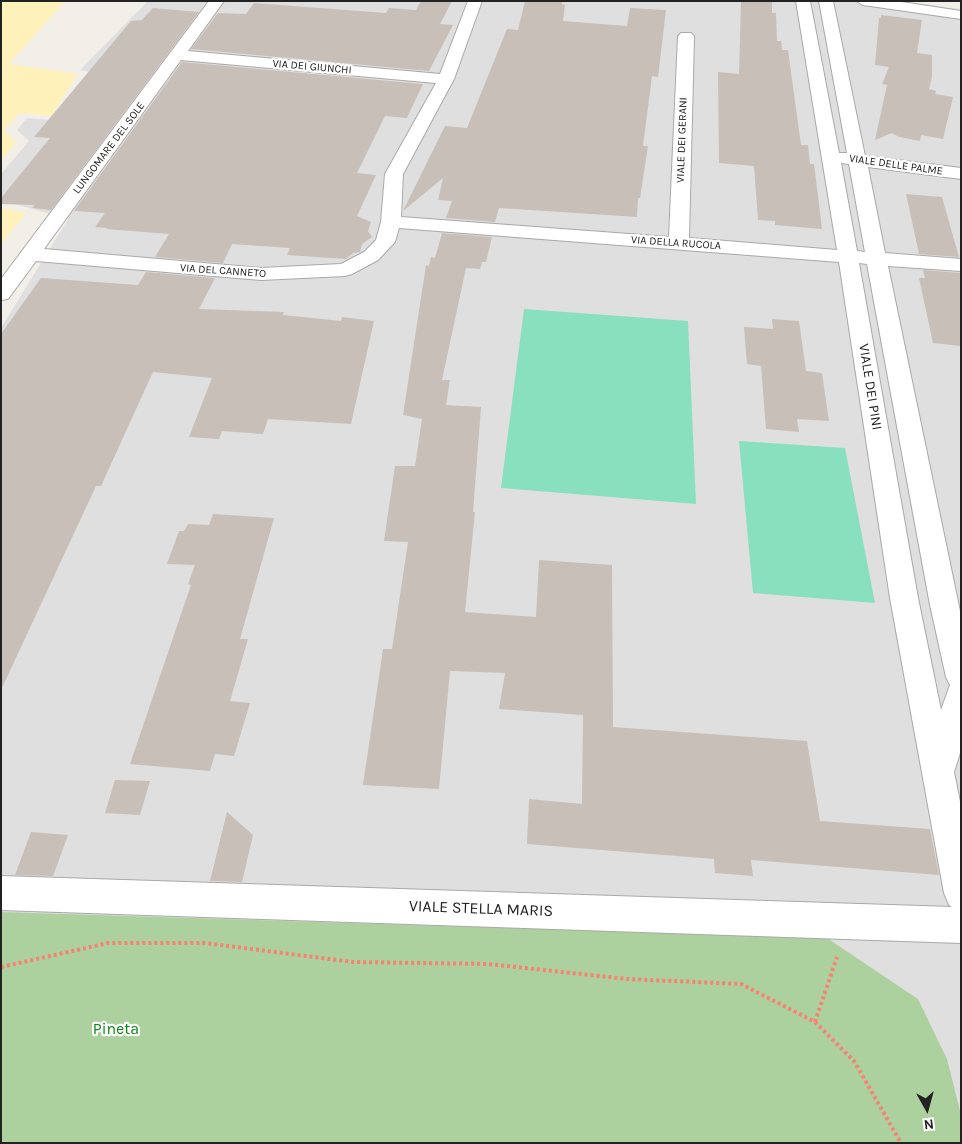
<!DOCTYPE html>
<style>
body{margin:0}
#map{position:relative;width:962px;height:1144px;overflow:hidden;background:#f2efe9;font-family:Karla,sans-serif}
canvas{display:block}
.frame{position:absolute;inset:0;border:2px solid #222;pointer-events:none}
.north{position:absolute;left:902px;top:1084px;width:50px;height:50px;-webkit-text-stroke:4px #fff;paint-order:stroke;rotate:173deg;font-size:14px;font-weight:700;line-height:20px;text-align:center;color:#222}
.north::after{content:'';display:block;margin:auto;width:18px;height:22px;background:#222;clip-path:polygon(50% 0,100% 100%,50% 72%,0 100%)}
</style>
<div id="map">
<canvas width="962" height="1144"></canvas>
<div class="frame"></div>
<div class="north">N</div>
</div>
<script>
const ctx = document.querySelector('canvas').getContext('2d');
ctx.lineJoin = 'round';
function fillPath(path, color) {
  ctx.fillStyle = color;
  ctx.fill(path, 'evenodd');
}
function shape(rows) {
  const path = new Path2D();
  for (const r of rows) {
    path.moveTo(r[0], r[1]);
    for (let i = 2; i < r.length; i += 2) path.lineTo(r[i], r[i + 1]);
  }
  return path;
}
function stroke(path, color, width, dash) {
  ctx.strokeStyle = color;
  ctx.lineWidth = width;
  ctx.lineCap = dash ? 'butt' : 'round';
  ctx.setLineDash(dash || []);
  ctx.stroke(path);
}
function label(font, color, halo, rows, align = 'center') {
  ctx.font = font + ' Karla,sans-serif';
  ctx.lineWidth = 4.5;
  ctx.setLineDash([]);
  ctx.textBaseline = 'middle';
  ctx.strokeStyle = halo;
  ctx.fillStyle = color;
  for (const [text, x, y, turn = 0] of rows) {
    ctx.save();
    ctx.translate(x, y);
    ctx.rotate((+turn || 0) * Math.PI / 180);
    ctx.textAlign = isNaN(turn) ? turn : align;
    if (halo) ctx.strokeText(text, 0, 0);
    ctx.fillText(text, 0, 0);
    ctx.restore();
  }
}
fillPath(shape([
 [148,1,901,1,961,9,961,1143,1,1143,1,328,68,219,1,200,1,174,29,141,17,130,27,118,62,121,93,73,80,70]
]), '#e0dfdf');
fillPath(shape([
 [1,912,827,938,918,999,947,1059,961,1115,961,1143,1,1143]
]), '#add19e');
fillPath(shape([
 [1,1,65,1,9,64,78,74,51,116,20,113,4,130,16,143,1,160],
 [1,208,26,213,1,245]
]), '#fff1ba');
fillPath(shape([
 [524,309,688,321,696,504,501,488],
 [739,441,845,448,875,603,753,593]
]), '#88e0be');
fillPath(shape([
 [421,1,452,1,440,24,453,25,429,71,191,49,218,13,246,14,254,3,386,13,389,8,416,10],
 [525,1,562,1,562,4,565,5,563,21,627,26,630,8,666,10,658,77,652,76,643,146,648,146,640,198,638,198,637,217,499,208,495,222,446,218,452,201,438,200,443,178,403,211,445,126,467,128,507,29,518,30],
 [741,1,772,1,772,13,776,13,777,41,781,41,782,50,788,50,801,145,808,145,810,164,814,164,822,229,775,225,775,221,758,220,754,166,719,163,718,72,739,74],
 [153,8,199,12,51,210,32,208,35,205,1,204,1,198,50,138,34,137,131,21,142,20],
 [881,15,922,20,917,53,932,55,932,77,929,89,936,91,935,94,953,97,943,139,921,135,920,141,899,137,892,133,875,140,887,85,882,84,889,67,875,65,879,18,881,18],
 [182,62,423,84,407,118,385,116,357,173,376,175,357,216,371,222,368,231,372,237,362,244,360,252,353,253,346,259,287,255,290,248,232,244,223,263,155,257,169,234,106,229,108,228,95,227,105,213,74,211],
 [906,194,942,197,959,257,919,254],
 [442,233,492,237,486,262,482,262,480,269,466,268,442,380,450,380,446,405,481,407,473,512,475,512,465,612,536,617,539,560,612,565,613,727,807,741,820,821,930,829,939,875,751,860,753,876,715,873,714,859,527,844,529,799,582,804,583,715,499,709,505,673,450,671,439,789,363,785,383,649,392,649,408,542,384,541,395,466,415,466,422,419,403,415,426,265,429,266,431,257,435,258],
 [923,270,961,273,961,346,933,343,919,278,925,278],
 [146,272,215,278,199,309,284,312,283,315,341,321,342,317,374,321,351,424,268,419,263,434,222,431,219,439,189,437,212,378,153,372,101,486,96,486,1,690,1,334,41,278,138,285],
 [772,319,799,321,806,371,822,373,829,421,797,419,799,432,766,429,761,366,747,364,744,327,773,329],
 [213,514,274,518,240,639,248,639,230,701,250,703,234,756,215,754,210,771,130,764,191,585,188,584,195,565,167,564,179,531,184,531,188,524,209,525],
 [115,780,150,781,140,815,105,813],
 [227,812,253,835,242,882,210,881],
 [31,832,68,835,53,876,15,875]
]), '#c7bfb8');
const minor = shape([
 [209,1,224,1,188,51,440,74,468,1,482,1,454,79,403,174,401,217,669,237,678,36,681,33,691,33,694,36,689,238,837,250,796,1,810,1,839,153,847,153,819,1,833,1,865,156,961,168,961,179,868,167,885,253,961,259,961,271,888,266,961,616,961,750,954,772,961,807,961,943,1,910,1,876,952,907,949,905,944,893,890,598,839,262,399,228,395,242,378,260,352,274,345,276,261,280,36,261,8,299,1,300,1,279,209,1],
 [181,60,436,83,385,174,381,222,376,240,364,252,341,264,261,268,44,249,181,60],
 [841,163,849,164,865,252,857,251,841,163],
 [859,263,867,264,930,605,946,677,950,685,941,710,918,598,859,263],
 [856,1,895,1,961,11,961,19,863,5,856,1]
]);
stroke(minor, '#a9a9a9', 2);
stroke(shape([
 [1,967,108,943,205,943,353,962,488,964,627,979,741,984,815,1022,854,1061,901,1143],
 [815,1022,837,957]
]), '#fa8072', 4, [3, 3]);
fillPath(minor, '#fff');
label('11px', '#222', '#fff', [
 ["VIA DEI GIUNCHI",312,67,5],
 ["VIALE DEI GERANI",682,140,-88],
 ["LUNGOMARE DEL SOLE",109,148,-53],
 ["VIALE DELLE PALME",896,165,8],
 ["VIA DELLA RUCOLA",676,243,4],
 ["VIA DEL CANNETO",223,271,4]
]);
label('14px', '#222', '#fff', [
 ["VIALE DEI PINI",870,387,81]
]);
label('16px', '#222', '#fff', [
 ["VIALE STELLA MARIS",481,909,2]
]);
label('16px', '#0c8416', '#fff', [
 ["Pineta",116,1029]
]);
</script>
